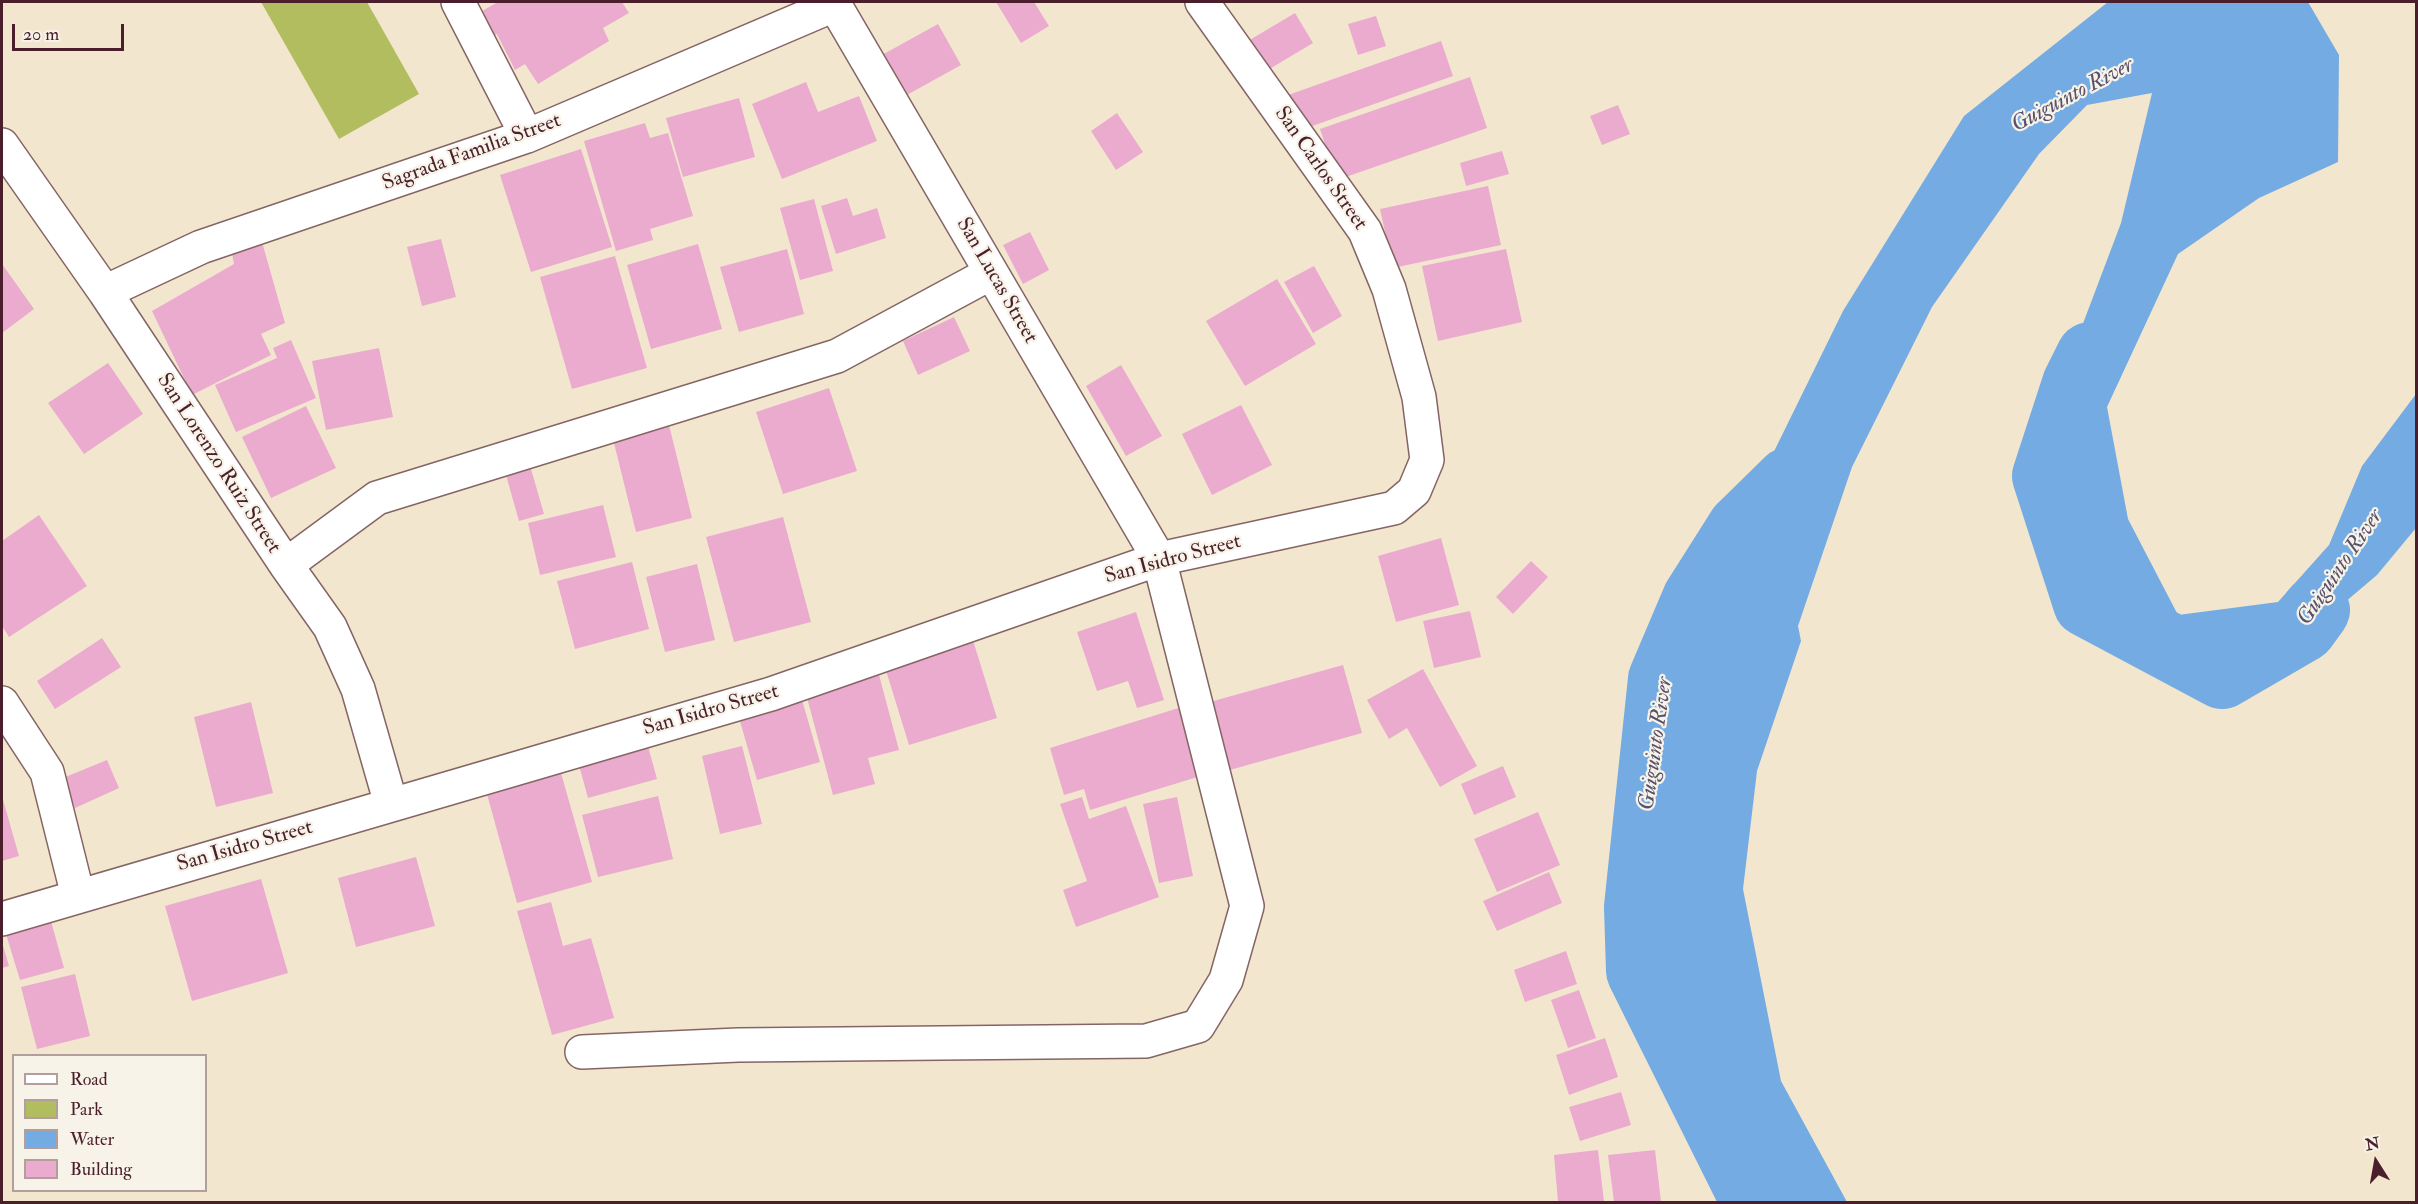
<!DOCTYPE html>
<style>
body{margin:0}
#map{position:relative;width:2418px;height:1204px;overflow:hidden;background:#f3e6cf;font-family:"IM FELL Double Pica",serif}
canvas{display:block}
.frame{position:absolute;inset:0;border:3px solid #4a1f2b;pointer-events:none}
.legend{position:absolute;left:12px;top:1054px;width:195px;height:138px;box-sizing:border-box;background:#f7f3e8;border:2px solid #b29e9c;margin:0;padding:8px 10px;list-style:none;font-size:18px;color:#4a1f2b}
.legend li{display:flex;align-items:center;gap:12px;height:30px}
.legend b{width:30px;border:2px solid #b29e9c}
.north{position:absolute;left:2346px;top:1132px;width:60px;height:60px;-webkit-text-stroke:4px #f7f3e8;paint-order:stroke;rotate:349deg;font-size:16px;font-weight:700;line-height:24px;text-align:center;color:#4a1f2b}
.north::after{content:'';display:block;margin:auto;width:21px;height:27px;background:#4a1f2b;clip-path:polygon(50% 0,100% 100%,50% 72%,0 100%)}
.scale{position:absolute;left:12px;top:24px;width:112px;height:27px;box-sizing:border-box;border:3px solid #4a1f2b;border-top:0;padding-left:8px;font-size:18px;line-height:21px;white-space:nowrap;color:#4a1f2b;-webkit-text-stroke:4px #f7f3e8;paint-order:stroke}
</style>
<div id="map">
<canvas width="2418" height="1204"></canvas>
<div class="frame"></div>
<ul class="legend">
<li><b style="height:8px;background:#fff"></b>Road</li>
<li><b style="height:16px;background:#b1bd5f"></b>Park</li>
<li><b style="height:16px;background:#75abe3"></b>Water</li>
<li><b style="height:16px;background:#eaabce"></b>Building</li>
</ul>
<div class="north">N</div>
<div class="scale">20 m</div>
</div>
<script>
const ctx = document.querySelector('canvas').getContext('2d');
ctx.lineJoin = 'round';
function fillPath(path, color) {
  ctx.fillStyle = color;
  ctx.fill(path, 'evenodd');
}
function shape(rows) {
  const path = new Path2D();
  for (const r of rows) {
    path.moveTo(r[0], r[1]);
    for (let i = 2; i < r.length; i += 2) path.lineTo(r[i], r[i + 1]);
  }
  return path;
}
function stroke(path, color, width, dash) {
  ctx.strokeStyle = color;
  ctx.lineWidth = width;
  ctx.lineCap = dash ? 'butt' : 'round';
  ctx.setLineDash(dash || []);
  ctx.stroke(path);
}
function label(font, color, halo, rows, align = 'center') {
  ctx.font = font + ' "IM FELL Double Pica",serif';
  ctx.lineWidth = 4.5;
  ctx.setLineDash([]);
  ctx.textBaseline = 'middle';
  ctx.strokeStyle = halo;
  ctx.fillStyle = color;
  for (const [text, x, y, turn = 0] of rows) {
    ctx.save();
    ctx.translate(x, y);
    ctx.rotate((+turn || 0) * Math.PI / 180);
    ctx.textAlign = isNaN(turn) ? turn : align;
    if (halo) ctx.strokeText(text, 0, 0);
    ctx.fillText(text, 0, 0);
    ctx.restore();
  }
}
fillPath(shape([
 [261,2,367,2,419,94,339,139]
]), '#b1bd5f');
fillPath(shape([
 [2108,2,2308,2,2339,55,2338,162,2259,198,2178,254,2107,407,2128,519,2178,615,2278,602,2329,545,2362,466,2416,394,2416,528,2377,575,2273,663,2197,662,2121,625,2052,517,2062,379,2121,223,2152,93,2087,105,2039,154,1932,307,1852,467,1798,626,1801,641,1757,771,1743,889,1781,1081,1847,1202,1752,1202,1684,1063,1652,934,1648,793,1729,543,1843,311,1964,116]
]), '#75abe3');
stroke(shape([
 [2090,356,2076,384,2046,476,2087,603,2222,675,2303,628,2316,610],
 [1755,1202,1640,971,1638,907,1662,679,1696,599,1741,528,1789,481]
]), '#75abe3', 68);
fillPath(shape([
 [498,2,622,2,629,13,603,28,609,41,538,84,525,64,515,70,497,34,489,39,475,15],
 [996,2,1034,2,1049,26,1021,43],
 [1295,13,1313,43,1261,74,1243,44],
 [1376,16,1386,46,1358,55,1348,24],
 [938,24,961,65,905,96,882,55],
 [1441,41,1453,76,1301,130,1288,95],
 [1470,77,1487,128,1337,180,1320,129],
 [806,82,818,112,859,96,877,141,782,179,752,104],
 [739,98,755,157,683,177,666,118],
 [1618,105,1630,134,1602,145,1590,116],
 [1117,113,1143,152,1116,170,1091,131],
 [645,123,650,138,668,133,693,216,650,229,653,240,616,251,584,141],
 [581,149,612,247,531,272,500,175],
 [1502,151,1509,174,1466,186,1460,163],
 [1488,186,1501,245,1393,268,1380,209],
 [847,198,853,216,877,208,886,238,836,254,821,206],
 [814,199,833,271,800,280,780,208],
 [1030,232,1049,270,1023,284,1003,245],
 [260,235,285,323,261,334,271,355,192,395,152,311,234,264,229,238],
 [441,239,456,297,422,306,407,247],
 [698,244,722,329,651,349,627,265],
 [787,249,804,314,739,332,720,267],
 [1506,249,1522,322,1438,341,1422,266],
 [615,256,647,368,572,389,540,277],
 [2,264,34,309,2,333],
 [1314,266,1342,316,1313,333,1284,282],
 [1277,279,1316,344,1245,386,1206,321],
 [954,317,970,351,918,375,903,341],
 [291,340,316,398,236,432,215,385,277,358,273,348],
 [379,348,393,417,326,430,312,361],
 [108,363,143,414,84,454,48,403],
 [1121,365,1162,436,1126,456,1086,386],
 [829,388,857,471,783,494,756,412],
 [1241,405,1272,465,1212,495,1182,434],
 [306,406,336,468,271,498,242,437],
 [669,425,692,518,636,532,613,439],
 [529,462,544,514,519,521,504,468],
 [603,505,616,557,540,575,528,523],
 [39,515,87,586,9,637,2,626,2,541],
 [783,517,811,622,734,642,706,537],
 [1441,538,1459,605,1396,622,1378,556],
 [1531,561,1548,577,1513,614,1496,597],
 [632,562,649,629,575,649,557,581],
 [697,564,715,640,665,652,646,577],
 [1470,611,1481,657,1434,668,1423,621],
 [1136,612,1164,700,1137,708,1128,681,1097,691,1077,632],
 [972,637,997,718,909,745,884,664],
 [102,638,121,667,55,709,37,681],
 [1343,665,1362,733,1219,773,1199,705],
 [1423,669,1477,766,1440,787,1407,728,1389,739,1367,700],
 [878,671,899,750,868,758,875,784,833,795,805,690],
 [800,693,820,762,757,780,737,711],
 [251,702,273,793,216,807,194,717],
 [1185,706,1207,774,1090,810,1084,789,1064,795,1050,748],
 [646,739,657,779,588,798,577,758],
 [742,746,762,824,720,834,702,756],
 [107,760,119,788,75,808,63,778],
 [559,766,592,882,517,903,485,787],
 [1503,766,1516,797,1474,815,1461,784],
 [2,796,19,856,2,861],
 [658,796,673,859,598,877,582,815],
 [1082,797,1089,819,1126,806,1159,897,1076,927,1063,890,1087,881,1060,804],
 [1177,797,1193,876,1159,883,1143,804],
 [1538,812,1560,865,1497,892,1474,839],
 [416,857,435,926,356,947,338,878],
 [1549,872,1562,903,1497,931,1483,901],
 [261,879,288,973,192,1001,165,906],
 [551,902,563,946,591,938,614,1018,552,1035,517,911],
 [51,921,64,968,20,980,6,934],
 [2,942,9,966,2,968],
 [1566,951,1577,984,1525,1002,1514,970],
 [75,974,90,1036,37,1049,21,987],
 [1579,990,1596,1038,1568,1048,1551,1000],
 [1605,1038,1618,1077,1569,1095,1556,1055],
 [1621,1092,1631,1125,1580,1141,1569,1107],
 [1598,1150,1604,1202,1558,1202,1554,1155],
 [1655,1150,1661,1202,1614,1202,1608,1155]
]), '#eaabce');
const minor = shape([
 [458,2,527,136],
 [2,145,105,292,286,565,330,627,358,689,391,804],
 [105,292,201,247,527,136,834,5],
 [286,565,377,498,837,356,991,273],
 [2,703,47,772,78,896],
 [2,919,771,694,1159,559,1394,508,1414,491,1427,460,1419,397,1389,289,1365,231,1202,2],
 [582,1052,738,1045,1146,1041,1198,1026,1226,980,1247,906,1159,559,833,2]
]);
stroke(minor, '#856564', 36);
stroke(minor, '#fff', 33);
label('21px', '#4a1f2b', '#f7f3e8', [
 ["Sagrada Familia Street",472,153,-20],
 ["San Carlos Street",1320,169,55],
 ["San Lucas Street",996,281,60],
 ["San Lorenzo Ruiz Street",218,464,57],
 ["San Isidro Street",1173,560,-15],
 ["San Isidro Street",711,711,-16],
 ["San Isidro Street",245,847,-16]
]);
label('italic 22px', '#59506b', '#f7f3e8', [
 ["Guiguinto River",2073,96,-28],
 ["Guiguinto River",2341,568,-56],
 ["Guiguinto River",1657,744,-82]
]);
</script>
